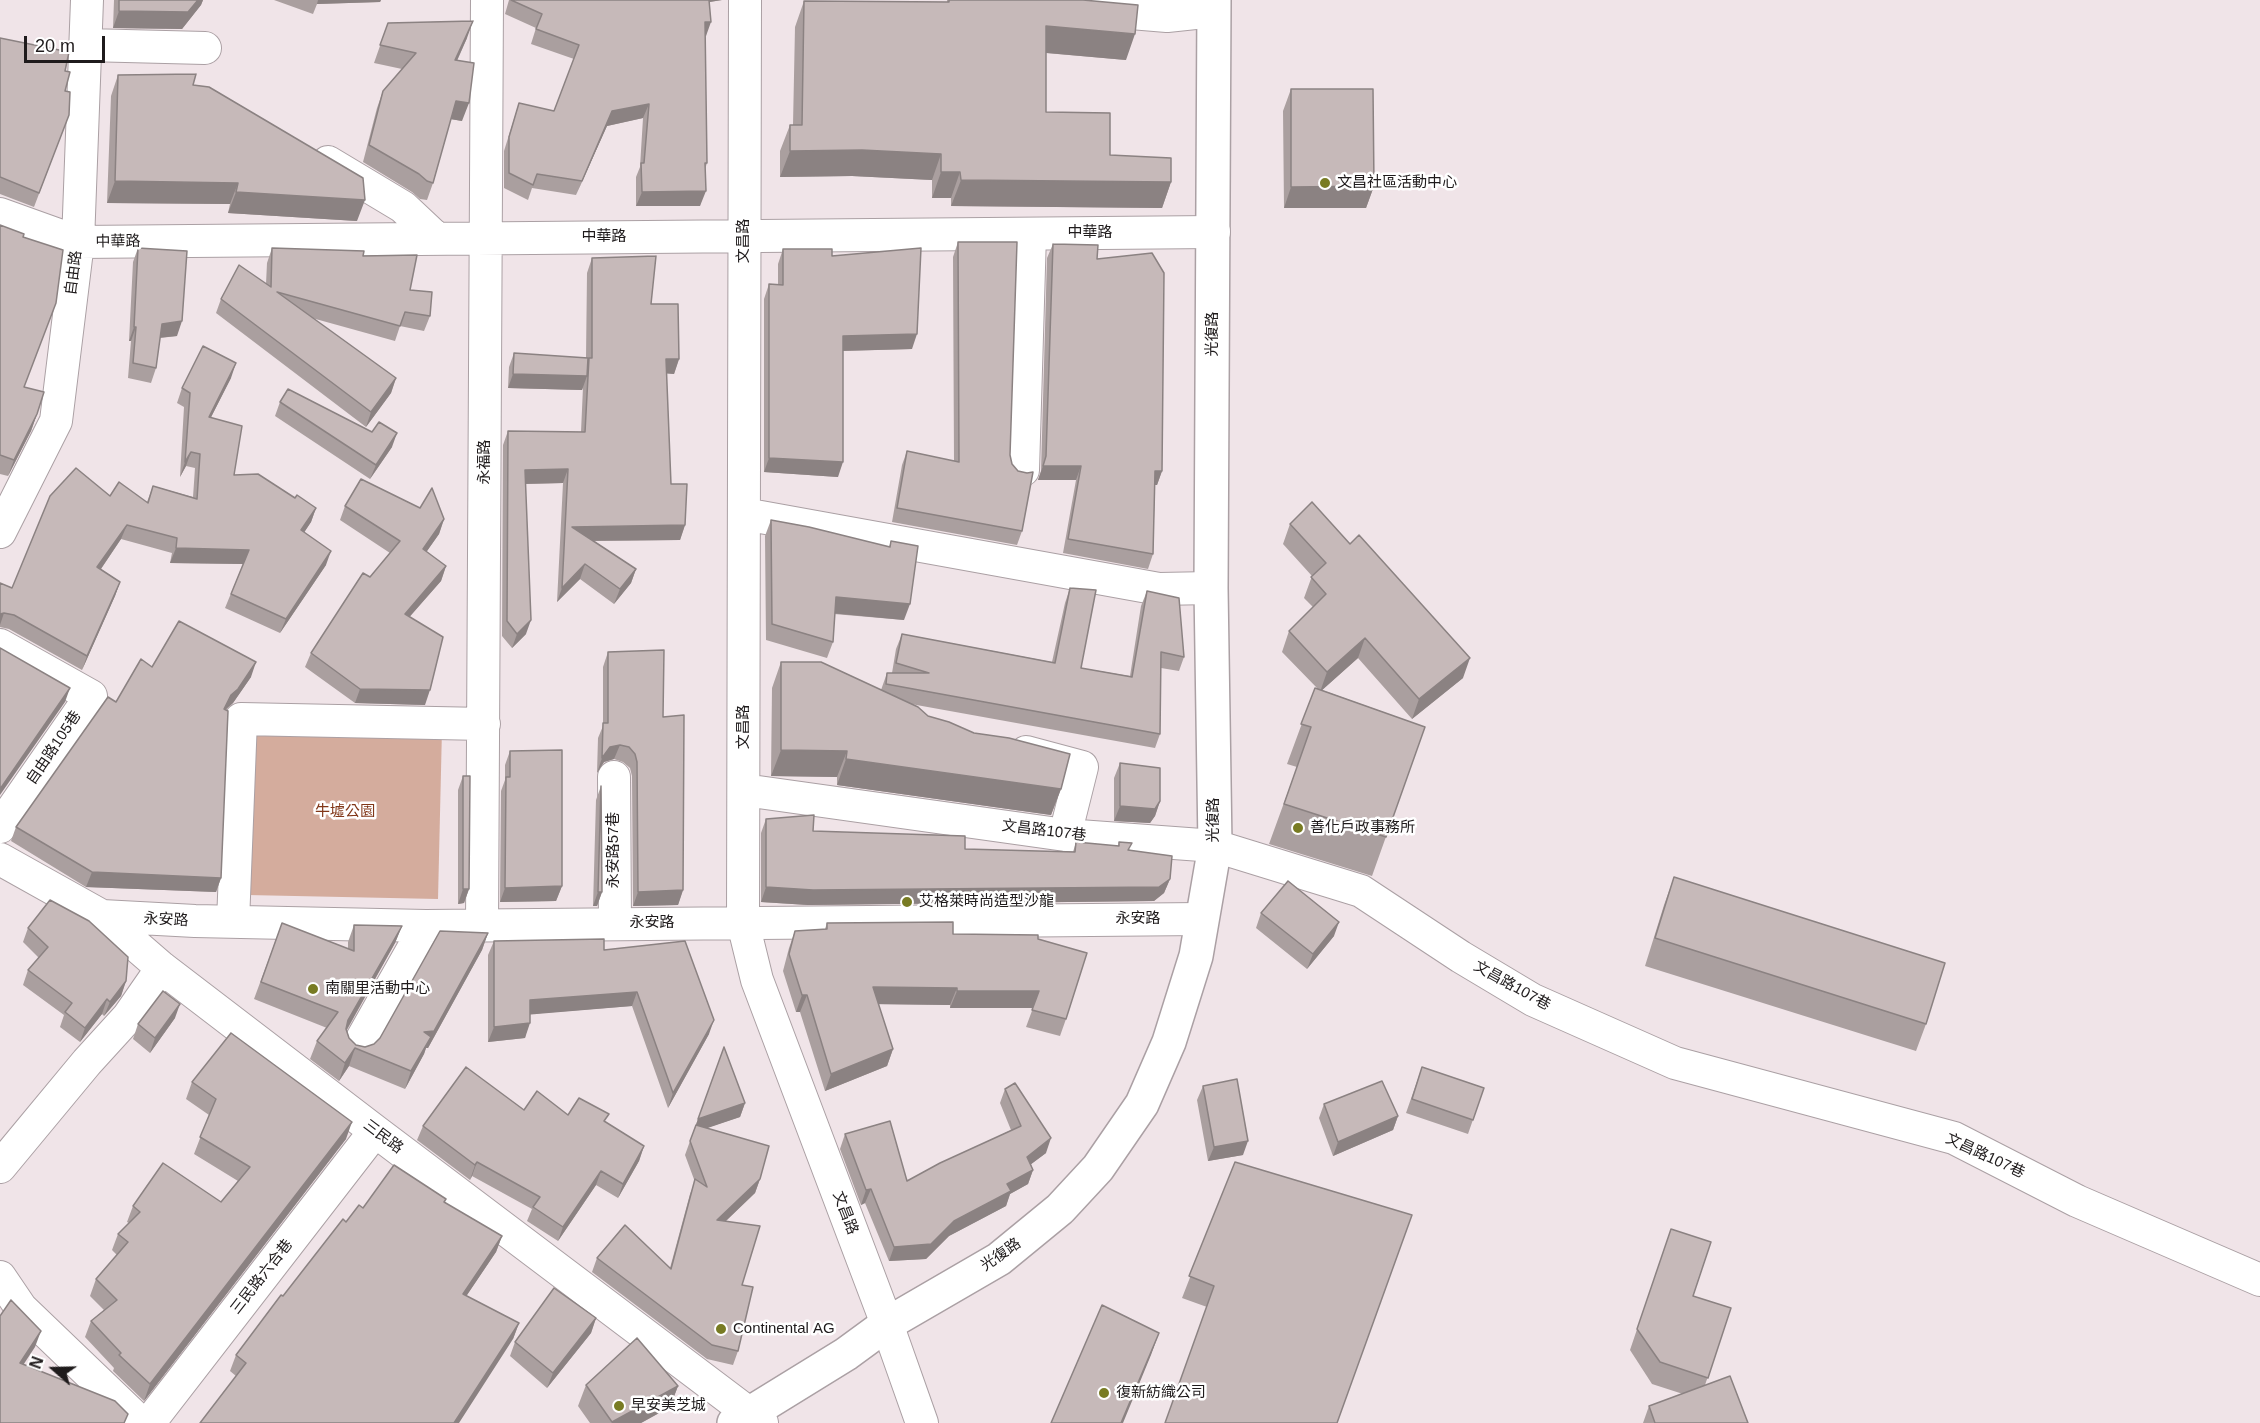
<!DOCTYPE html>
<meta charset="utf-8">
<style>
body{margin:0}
#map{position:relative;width:2260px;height:1423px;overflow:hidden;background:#f0e4e8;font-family:Helvetica,sans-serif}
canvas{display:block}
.north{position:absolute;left:24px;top:1339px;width:60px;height:60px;-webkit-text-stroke:4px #fff;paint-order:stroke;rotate:290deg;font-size:16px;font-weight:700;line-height:24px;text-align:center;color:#1f1b1c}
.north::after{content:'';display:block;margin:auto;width:21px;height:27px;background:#1f1b1c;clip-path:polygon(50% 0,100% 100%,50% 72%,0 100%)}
.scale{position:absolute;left:24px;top:36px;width:81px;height:27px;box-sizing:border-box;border:3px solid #1f1b1c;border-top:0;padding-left:8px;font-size:18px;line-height:21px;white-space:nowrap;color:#1f1b1c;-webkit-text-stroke:4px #fff;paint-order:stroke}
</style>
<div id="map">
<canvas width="2260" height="1423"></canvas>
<div class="north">N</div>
<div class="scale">20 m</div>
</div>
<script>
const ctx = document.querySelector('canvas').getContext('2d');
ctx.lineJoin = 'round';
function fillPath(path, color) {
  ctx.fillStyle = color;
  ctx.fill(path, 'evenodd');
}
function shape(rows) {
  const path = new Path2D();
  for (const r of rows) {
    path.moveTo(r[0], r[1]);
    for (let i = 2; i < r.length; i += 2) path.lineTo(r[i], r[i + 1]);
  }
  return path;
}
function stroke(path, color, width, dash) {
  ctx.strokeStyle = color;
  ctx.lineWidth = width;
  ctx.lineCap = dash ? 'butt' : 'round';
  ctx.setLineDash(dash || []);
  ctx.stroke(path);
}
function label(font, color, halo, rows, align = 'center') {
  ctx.font = font + ' Helvetica,"Noto Sans TC",sans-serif';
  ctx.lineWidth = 5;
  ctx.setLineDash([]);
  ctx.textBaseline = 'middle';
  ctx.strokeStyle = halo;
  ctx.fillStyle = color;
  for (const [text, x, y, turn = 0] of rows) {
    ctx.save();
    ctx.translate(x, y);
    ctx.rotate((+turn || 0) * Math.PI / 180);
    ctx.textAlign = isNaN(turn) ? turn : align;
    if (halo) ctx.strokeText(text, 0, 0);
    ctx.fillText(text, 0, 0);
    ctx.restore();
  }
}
fillPath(shape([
 [251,725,442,729,438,899,247,895]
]), '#d4ac9d');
const minor = shape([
 [745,0,743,923,757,980,887,1324,922,1423],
 [1095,10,1167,16,1214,11],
 [86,45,205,48],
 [328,162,403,207,437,239],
 [0,214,78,242,1214,232],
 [1023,470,1030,234],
 [744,514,1159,589,1211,588],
 [0,532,56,421,78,242,87,0],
 [0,645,91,696,0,827],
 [1026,752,1082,767,1065,835],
 [614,777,615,923],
 [744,790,1065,835,1215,846,1361,891,1461,957,1533,1000,1675,1063,1954,1138,2077,1201,2260,1280],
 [0,859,102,916,162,968,375,1131,762,1423],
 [102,916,195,921,426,926,1202,919],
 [233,922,241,719,484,724],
 [482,925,487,0],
 [358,1046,426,926],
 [0,1167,87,1062,128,1017,162,968],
 [0,1277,21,1308,141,1423],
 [149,1423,375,1131]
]);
const major = shape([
 [734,1423,846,1354,887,1324,999,1259,1060,1209,1098,1168,1142,1104,1169,1042,1196,956,1215,846,1211,588,1214,0]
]);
stroke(minor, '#aba0a4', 34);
stroke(major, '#aba0a4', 36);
stroke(minor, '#fff', 32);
stroke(major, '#fff', 33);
fillPath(shape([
 [114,0,203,0,201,5,182,29,113,28],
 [274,0,381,0,380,2,317,4,313,14],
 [509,0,722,0,709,2,706,36,705,36,707,163,705,169,700,206,636,206,636,177,640,167,643,118,607,126,576,195,532,188,528,200,504,188,504,151,519,103,554,111,574,59,531,44,536,28,505,14],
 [947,0,1083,0,1126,60,1046,53,1046,112,1110,155,1171,182,1162,208,951,206,951,198,932,198,932,180,852,176,780,177,780,151,790,125,793,125,795,27,804,1,947,2],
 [388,23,467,38,457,61,462,121,451,119,433,183,427,200,420,199,412,192,363,162,377,108,383,91,402,69,374,63],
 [0,38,65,71,65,91,69,115,34,207,0,194],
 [118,75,193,85,357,221,228,213,230,204,107,203,111,96],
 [1291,89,1374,186,1366,208,1284,208,1283,111],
 [0,225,23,237,24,387,37,414,31,431,8,476,0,474],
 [958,242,1012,464,1022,531,1017,545,892,522,902,465,907,451,954,461,953,257],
 [1053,244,1097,259,1162,471,1157,485,1155,485,1153,554,1148,569,1063,553,1076,480,1038,480,1041,471,1047,258],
 [138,248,177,336,160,338,156,368,151,383,128,378,131,341,129,341,133,262],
 [272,248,363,256,410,290,430,316,424,331,400,326,395,341,312,318,396,378,391,393,366,427,216,313,221,299,266,284,267,263],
 [783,249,832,256,912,349,843,351,838,477,764,472,764,299,769,284,778,285,778,264],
 [592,258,651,304,679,359,674,374,666,373,671,484,685,525,680,540,594,541,636,569,631,583,614,604,580,579,557,602,563,483,526,484,526,634,512,648,502,636,503,445,508,431,581,432,583,387,582,390,508,388,509,367,514,353,586,358,587,273],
 [231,378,211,417,234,475,295,498,316,508,311,522,304,532,326,565,280,633,225,608,243,564,170,563,172,553,121,539,101,569,120,582,115,596,82,670,9,629,0,627,0,583,12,588,110,496,147,502,153,486,193,497,195,468,186,466,180,477,184,407,177,403,182,388],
 [280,402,392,447,370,479,275,416],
 [345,506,420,508,444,519,439,534,426,552,446,566,441,581,409,617,425,705,355,703,305,667,311,653,370,577,390,553,340,520],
 [771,520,889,547,891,541,904,620,834,614,833,642,827,658,766,640,765,536],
 [1290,524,1463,678,1412,719,1358,658,1322,690,1425,727,1372,876,1269,844,1297,767,1287,764,1315,688,1317,688,1282,652,1289,631,1313,607,1304,598,1312,576,1283,544],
 [1070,588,1081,668,1130,676,1141,606,1147,591,1184,657,1179,671,1161,668,1160,734,1155,748,911,704,928,716,1061,789,1051,815,837,785,837,777,771,776,772,688,781,662,881,690,887,673,892,673,896,649,902,634,1052,662,1065,603],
 [608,652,663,717,683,890,678,905,633,906,632,776,630,768,623,762,614,759,604,762,597,773,598,738,603,726,603,667],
 [152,667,251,677,233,703,226,710,221,878,216,892,86,887,11,841,16,827,116,702],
 [510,751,562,886,556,901,500,902,501,791,505,780,505,765],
 [1120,763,1160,801,1155,816,1150,823,1114,821,1114,778],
 [463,776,469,889,464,903,458,904,458,790],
 [601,786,602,892,597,906,593,906,596,800],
 [766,819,813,831,965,849,1073,852,1076,842,1118,846,1119,842,1170,879,1164,893,1154,901,808,905,761,902,761,833],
 [1674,877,1926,1024,1916,1051,1645,966,1664,905],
 [1261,913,1334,936,1307,969,1256,928],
 [282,923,348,949,348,942,354,925,402,926,395,943,347,1030,349,1038,356,1045,365,1047,374,1044,488,933,482,950,428,1048,426,1048,424,1054,405,1089,349,1066,339,1081,310,1059,317,1041,327,1028,254,999],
 [827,923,953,934,1038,939,1066,1019,1060,1036,1026,1027,1033,1008,950,1008,950,1005,878,1004,893,1049,887,1066,825,1091,800,1012,796,1012,783,971,789,948,795,931,825,929],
 [28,928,126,981,121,996,104,1016,102,1014,80,1042,60,1027,64,1015,23,985,28,970,39,958,23,942],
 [494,941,604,950,709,1034,668,1108,632,1006,530,1014,525,1038,488,1042,488,955],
 [175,1018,150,1053,133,1039,138,1024],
 [724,1047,745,1103,740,1117,706,1128,760,1179,755,1193,725,1222,742,1285,738,1351,733,1365,707,1359,592,1272,597,1258,670,1268,690,1194,695,1182,685,1155],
 [1422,1067,1484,1088,1468,1134,1406,1113],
 [192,1082,346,1139,144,1401,113,1371,114,1368,85,1337,91,1321,104,1310,90,1296,96,1279,117,1255,112,1250,118,1234,129,1223,127,1222,133,1206,221,1202,238,1181,194,1154,209,1115,186,1099],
 [1203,1086,1243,1155,1208,1161,1197,1100],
 [1005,1089,1046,1153,1031,1164,1033,1170,1028,1184,1010,1194,1006,1206,949,1236,926,1259,889,1261,865,1203,861,1205,840,1149,845,1134,907,1181,1011,1130,1000,1103],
 [1324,1104,1398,1116,1393,1130,1333,1156,1319,1118],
 [524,1110,568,1115,606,1122,644,1146,639,1161,618,1198,596,1185,558,1241,527,1221,532,1209,472,1176,470,1180,417,1140,423,1126],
 [1235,1162,1337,1423,1207,1307,1182,1298],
 [445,1203,502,1236,496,1252,466,1296,519,1323,513,1339,236,1376,230,1371,236,1355,283,1296,346,1222,363,1208],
 [1671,1229,1693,1296,1731,1308,1705,1385,1748,1423,1643,1423,1649,1406,1683,1394,1652,1384,1630,1350],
 [596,1318,591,1333,547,1388,510,1356,515,1342],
 [586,1385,678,1386,670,1407,641,1423,590,1423,578,1406]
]), '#aa9f9f');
fillPath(shape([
 [198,0,203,0,201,5,182,29,113,28,119,11],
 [318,0,381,0,380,2,317,4],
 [687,0,722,0,685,6],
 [473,21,467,38,449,78,455,60],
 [705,22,711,22,706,36,699,37],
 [1046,26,1135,34,1126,60,1036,52],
 [456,101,469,103,462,121,450,119],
 [649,104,643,118,607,126,576,195,612,111],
 [862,150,941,154,932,180,852,176,780,177,790,151],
 [941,172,960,172,951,198,932,198],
 [961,180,1171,182,1162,208,951,206],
 [115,181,238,183,230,204,107,203],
 [1374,186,1366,208,1284,208,1291,187],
 [706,191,700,206,636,206,642,192],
 [236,192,365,200,357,221,228,213],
 [182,321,177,336,157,338,162,324],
 [134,327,136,327,131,341,129,341],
 [917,334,912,349,838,351,843,336],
 [666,359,679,359,674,374,660,373],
 [236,363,231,378,204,431,209,417],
 [513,374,587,376,582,390,508,388],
 [396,378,391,393,366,427,371,412],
 [37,414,31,431,8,476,14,460],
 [397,433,392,447,370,479,376,465],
 [191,452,186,466,180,477,185,462],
 [769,458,843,462,838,477,764,472],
 [1043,466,1081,466,1076,480,1038,480],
 [568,469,563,483,520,484,525,470],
 [1155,471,1162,471,1157,485,1150,485],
 [316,508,311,522,296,545,301,530],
 [444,519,439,534,418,564,423,549],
 [127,525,121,539,92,582,97,567],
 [685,525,680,540,567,541,572,527],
 [176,548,249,550,244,564,170,563],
 [331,551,326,565,280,633,286,619],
 [585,564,580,579,557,602,562,588],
 [446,566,441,581,399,629,405,614],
 [636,569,631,583,614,604,620,589],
 [120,582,115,596,82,670,87,656],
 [836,597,910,604,904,620,830,613],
 [4,613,0,625,0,614],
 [531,620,526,634,512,648,517,634],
 [1365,638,1358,658,1320,692,1327,672],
 [1470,658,1463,678,1412,719,1419,699],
 [256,662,251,677,233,703,226,709,219,724,224,709,231,695],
 [70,688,65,702,0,795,0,789],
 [360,689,430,690,425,705,355,703],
 [620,745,614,759,604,762,597,773,602,758,610,747],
 [781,750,847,751,837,777,771,776],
 [846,759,1061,789,1051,815,837,785],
 [1160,801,1155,816,1150,823,1114,821,1120,806],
 [92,872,221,878,216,892,86,887],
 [1170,879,1164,893,1154,901,808,905,761,902,766,887],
 [562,886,556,901,500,902,505,888],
 [463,889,469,889,464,903,458,904],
 [683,890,678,905,633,906,638,892],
 [598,892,602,892,597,906,593,906],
 [1339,922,1334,936,1307,969,1313,954],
 [402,926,395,943,342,1038,348,1020],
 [488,933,482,950,428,1048,426,1048,424,1054,405,1089,424,1032],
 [126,981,121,996,104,1016,110,1002],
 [873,987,957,988,950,1005,867,1004],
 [957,991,1039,991,1033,1008,950,1008],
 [637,992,632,1006,525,1015,530,1000],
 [802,995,807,995,800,1012,796,1012],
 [107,999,102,1014,80,1042,85,1028],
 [180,1004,175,1018,150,1053,155,1038],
 [714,1020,709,1034,668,1108,673,1093],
 [530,1023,525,1038,488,1042,494,1027],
 [355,1048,349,1066,339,1081,345,1063],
 [893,1049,887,1066,825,1091,831,1074],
 [745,1103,740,1117,693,1133,698,1119],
 [1398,1116,1393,1130,1333,1156,1338,1142],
 [352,1122,346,1139,144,1401,150,1384],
 [1051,1138,1046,1153,1022,1171,1027,1157],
 [1248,1141,1243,1155,1208,1161,1214,1147],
 [644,1146,639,1161,618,1198,623,1184],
 [477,1162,472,1176,470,1180,475,1165],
 [1033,1170,1028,1184,1010,1194,1006,1206,949,1236,926,1259,889,1261,894,1247,954,1221,1007,1184],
 [601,1171,596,1185,558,1241,563,1227],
 [760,1179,755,1193,711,1235,717,1220],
 [871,1189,865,1203,861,1205,866,1190],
 [502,1236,496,1252,457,1310,463,1294],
 [596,1318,591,1333,547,1388,553,1373],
 [519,1323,513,1339,459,1423,454,1423],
 [41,1331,35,1347,14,1379,20,1363],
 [1159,1333,1151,1355,1123,1423,1121,1423],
 [678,1386,670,1407,641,1423,612,1423,612,1422]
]), '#8b8282');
const building = shape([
 [119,0,198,0,188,12,119,11,119,0],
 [511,0,709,0,711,22,705,22,707,163,705,163,706,191,642,192,641,163,644,163,649,104,612,111,582,181,537,174,533,185,509,173,509,137,519,103,554,111,579,45,536,29,542,14,511,0],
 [949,0,1083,0,1138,5,1135,34,1046,26,1046,112,1110,113,1110,155,1171,158,1171,182,961,180,960,172,941,172,941,154,862,150,790,151,790,125,802,125,804,1,949,2,949,0],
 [473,21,455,60,474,63,469,103,456,101,433,183,427,181,419,174,369,145,383,91,416,53,380,45,388,23,473,21],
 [0,38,69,52,65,71,70,72,65,91,70,92,69,115,39,193,0,177,0,38],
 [196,74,193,85,209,87,363,178,365,200,236,192,238,183,115,181,118,75,196,74],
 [1291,89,1373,89,1374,186,1291,187,1291,89],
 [0,225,24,234,23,237,63,250,56,303,24,387,44,392,37,414,14,460,0,455,0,225],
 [958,242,1017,242,1010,455,1012,464,1018,471,1027,473,1033,472,1022,531,897,508,907,451,959,462,958,242],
 [1053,244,1098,245,1097,259,1152,253,1164,273,1162,471,1155,471,1153,554,1068,539,1081,466,1043,466,1046,456,1053,244],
 [138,248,187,251,182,321,162,324,156,368,133,363,136,327,134,327,138,248],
 [272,248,364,251,363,256,417,255,410,290,432,292,430,316,405,312,400,326,277,292,396,378,371,412,221,299,239,265,271,287,272,248],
 [921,248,917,334,843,336,843,462,769,458,769,284,783,285,783,249,832,249,832,256,921,248],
 [656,256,651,304,678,304,679,359,666,359,671,484,687,484,685,525,572,527,636,569,620,589,585,564,562,588,568,469,525,470,531,620,517,634,507,621,508,431,585,432,589,358,592,358,592,258,656,256],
 [203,346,236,363,209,417,242,426,234,475,258,474,295,498,297,495,316,508,301,530,331,551,286,619,231,594,249,550,176,548,177,538,127,525,97,567,120,582,87,656,14,615,4,613,0,614,0,583,12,588,50,496,76,468,110,496,119,482,148,503,153,486,197,499,200,454,191,452,185,462,190,393,182,388,203,346],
 [514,353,588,358,587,376,513,374,514,353],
 [288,389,372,432,379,422,397,433,376,465,280,402,288,389],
 [361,479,420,508,432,488,444,519,423,549,446,566,405,614,443,637,430,690,360,689,311,653,363,573,370,577,400,541,345,506,361,479],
 [1312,502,1350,544,1359,535,1470,658,1419,699,1365,638,1327,672,1289,631,1326,594,1311,577,1326,563,1290,524,1312,502],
 [771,520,809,527,890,547,891,541,918,546,910,604,836,597,833,642,772,624,771,520],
 [1070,588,1096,590,1081,668,1132,677,1147,591,1179,598,1184,657,1161,652,1160,734,886,684,887,673,929,673,896,663,902,634,1055,663,1070,588],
 [179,621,256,662,238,689,231,695,224,709,228,711,221,878,92,872,16,827,108,697,116,702,141,659,152,667,179,621],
 [0,648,70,688,0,789,0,648],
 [664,650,663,717,684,715,683,890,638,892,637,762,635,754,629,747,620,745,610,747,602,758,603,723,608,723,608,652,664,650],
 [781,662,821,662,918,707,928,716,949,722,974,733,1009,738,1070,754,1061,789,846,759,847,751,781,750,781,662],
 [1315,688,1425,727,1386,837,1284,804,1311,727,1301,724,1315,688],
 [562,750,562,886,505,888,506,777,510,777,510,751,562,750],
 [1120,763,1160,768,1160,801,1155,809,1120,806,1120,763],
 [463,776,470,776,469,889,463,889,463,776],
 [601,786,602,892,598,892,601,786],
 [814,815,813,831,965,836,965,849,1075,852,1076,842,1119,846,1119,842,1132,843,1128,850,1172,856,1170,879,1159,887,813,890,766,887,766,819,814,815],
 [1674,877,1945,963,1926,1024,1655,938,1674,877],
 [1288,881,1339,922,1313,954,1261,913,1288,881],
 [50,900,89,921,128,957,126,981,110,1002,107,999,85,1028,65,1012,72,1003,28,970,48,947,28,928,50,900],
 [953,922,953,934,1038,935,1038,939,1087,953,1066,1019,1032,1010,1039,991,957,991,957,988,873,987,893,1049,831,1074,807,995,802,995,789,954,795,931,827,929,827,923,953,922],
 [282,923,354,951,354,925,402,926,348,1020,346,1029,349,1038,356,1045,365,1047,374,1044,380,1038,440,931,488,933,434,1031,424,1032,431,1037,411,1071,355,1048,345,1063,317,1041,338,1012,261,982,282,923],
 [604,939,604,950,685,941,714,1020,673,1093,637,992,530,1000,530,1023,494,1027,494,941,604,939],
 [163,991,180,1004,155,1038,138,1024,163,991],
 [231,1033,352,1122,150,1384,119,1355,121,1353,91,1321,117,1300,96,1279,128,1242,118,1234,140,1212,133,1206,163,1163,221,1202,250,1167,200,1137,216,1099,192,1082,231,1033],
 [724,1047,745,1103,698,1119,724,1047],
 [466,1067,524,1110,537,1091,568,1115,579,1098,609,1114,604,1121,644,1146,623,1184,601,1171,563,1227,533,1207,540,1197,477,1162,475,1165,423,1126,466,1067],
 [1422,1067,1484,1088,1473,1120,1412,1099,1422,1067],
 [1237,1079,1248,1141,1214,1147,1203,1086,1237,1079],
 [1382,1081,1398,1116,1338,1142,1324,1104,1382,1081],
 [1015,1083,1051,1138,1027,1157,1033,1170,1007,1184,1011,1191,954,1221,931,1244,894,1247,871,1189,866,1190,845,1134,890,1121,907,1181,940,1163,1021,1126,1005,1089,1015,1083],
 [696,1125,769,1146,760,1179,717,1220,760,1226,742,1285,753,1287,738,1351,712,1345,597,1258,625,1225,671,1269,695,1179,707,1187,690,1141,696,1125],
 [1235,1162,1412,1215,1337,1423,1165,1423,1214,1286,1189,1276,1235,1162],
 [394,1165,446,1199,444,1202,502,1236,463,1294,519,1323,454,1423,200,1423,246,1363,236,1355,281,1295,283,1296,343,1219,346,1222,359,1205,363,1208,394,1165],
 [1671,1229,1711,1242,1693,1296,1731,1308,1708,1378,1660,1362,1637,1329,1671,1229],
 [554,1288,596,1318,553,1373,515,1342,554,1288],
 [11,1300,41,1331,20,1363,115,1401,128,1414,124,1423,0,1423,0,1316,11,1300],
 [1102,1305,1159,1333,1121,1423,1051,1423,1102,1305],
 [637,1338,678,1386,612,1422,586,1385,637,1338],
 [1730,1376,1748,1423,1655,1423,1649,1406,1730,1376]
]);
fillPath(building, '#c6b9b9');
stroke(building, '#8b8282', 1.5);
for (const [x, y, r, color] of [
 [1325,183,6,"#787b23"],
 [1298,828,6,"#787b23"],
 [907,902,6,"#787b23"],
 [313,989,6,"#787b23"],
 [721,1329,6,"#787b23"],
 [1104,1393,6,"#787b23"],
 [619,1406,6,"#787b23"]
]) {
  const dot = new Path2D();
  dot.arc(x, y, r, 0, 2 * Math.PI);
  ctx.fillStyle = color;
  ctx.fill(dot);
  stroke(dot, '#fff', 2);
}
label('15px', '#1f1b1c', '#fff', [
 ["文昌社區活動中心",1337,183],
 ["善化戶政事務所",1310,828],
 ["艾格萊時尚造型沙龍",919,902],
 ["南關里活動中心",325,989],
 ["Continental AG",733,1329],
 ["復新紡織公司",1116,1393],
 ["早安美芝城",631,1406]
], 'left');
label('15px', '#1f1b1c', '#fff', [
 ["中華路",1090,233],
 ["中華路",604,237],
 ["文昌路",744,241,-90],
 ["中華路",118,242,-1],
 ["自由路",74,273,-83],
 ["光復路",1213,334,-90],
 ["永福路",485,462,-90],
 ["文昌路",744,727,-90],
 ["自由路105巷",54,748,-56],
 ["光復路",1214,820,-90],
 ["文昌路107巷",1044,831,7],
 ["永安路57巷",614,850,-90],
 ["永安路",1138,919],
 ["永安路",166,920,3],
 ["永安路",652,923],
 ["文昌路107巷",1512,986,29],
 ["三民路",383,1137,37],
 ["文昌路107巷",1985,1156,25],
 ["文昌路",845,1213,69],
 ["光復路",1001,1255,-35],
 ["三民路六合巷",262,1277,-52]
]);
label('15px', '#813718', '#fff', [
 ["牛墟公園",345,812]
]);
</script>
